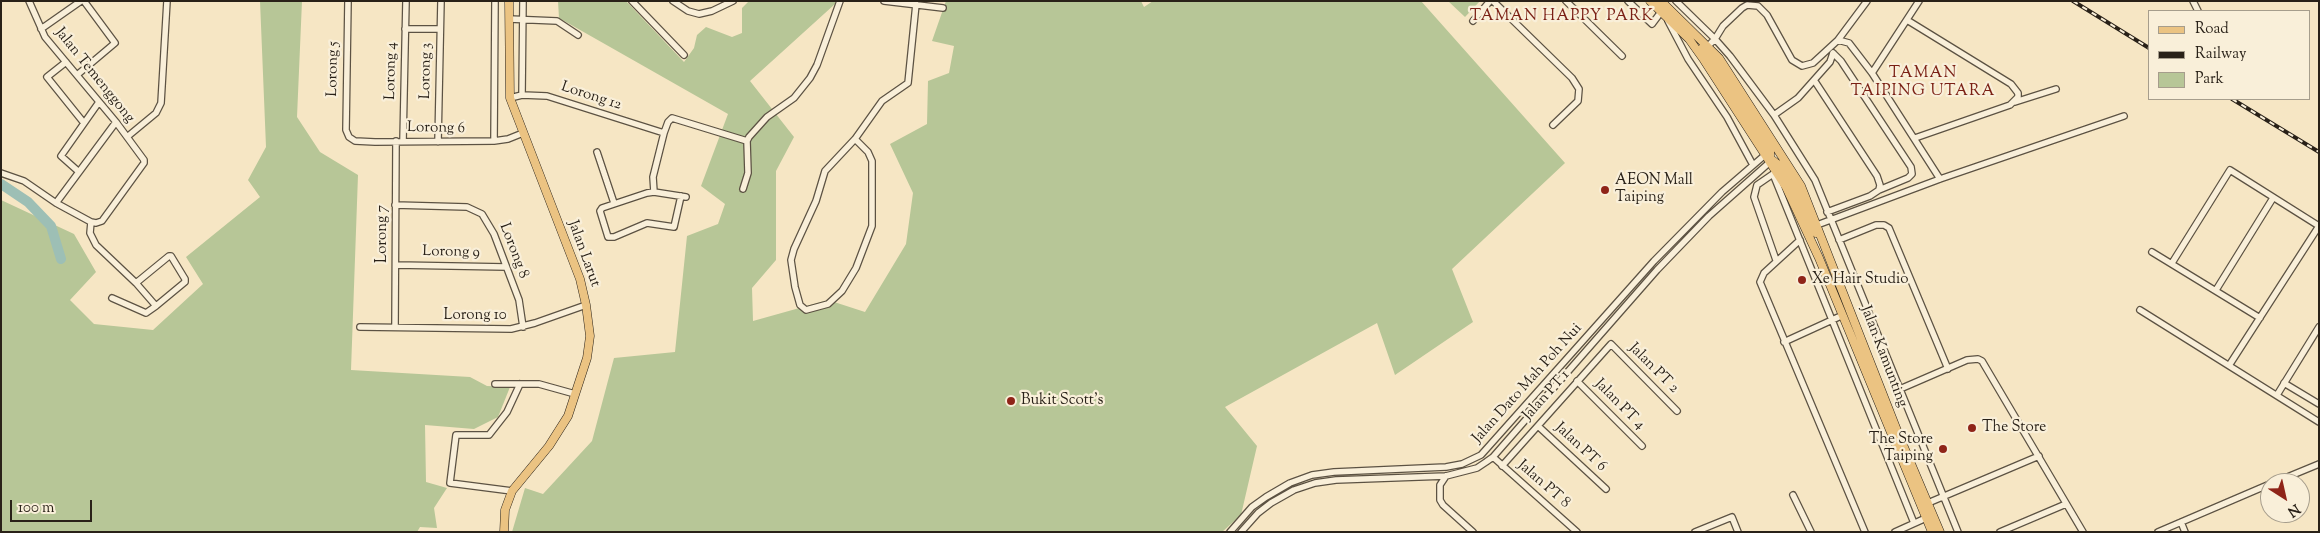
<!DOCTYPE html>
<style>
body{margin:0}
#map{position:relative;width:2320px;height:533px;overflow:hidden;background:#f6e6c4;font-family:"Sorts Mill Goudy",serif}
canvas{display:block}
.frame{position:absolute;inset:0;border:2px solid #292118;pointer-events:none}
.legend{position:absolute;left:2148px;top:10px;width:162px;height:90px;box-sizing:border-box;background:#f9efd9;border:1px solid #a69d8c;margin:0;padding:6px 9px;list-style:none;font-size:15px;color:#292118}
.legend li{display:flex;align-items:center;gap:10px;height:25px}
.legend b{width:25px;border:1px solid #a69d8c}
.north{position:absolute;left:2260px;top:473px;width:50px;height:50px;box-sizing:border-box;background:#f9efd9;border:1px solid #a69d8c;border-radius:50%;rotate:145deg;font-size:14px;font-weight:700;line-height:20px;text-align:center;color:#292118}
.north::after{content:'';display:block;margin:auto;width:18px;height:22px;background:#8f2418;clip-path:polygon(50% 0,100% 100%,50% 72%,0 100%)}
.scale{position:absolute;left:10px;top:500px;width:82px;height:22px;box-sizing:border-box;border:2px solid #292118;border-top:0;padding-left:6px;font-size:15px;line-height:18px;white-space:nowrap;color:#292118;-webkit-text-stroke:4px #f9efd9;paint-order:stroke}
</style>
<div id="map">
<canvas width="2320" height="533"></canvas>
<div class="frame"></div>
<ul class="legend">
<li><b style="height:6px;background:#ebc382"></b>Road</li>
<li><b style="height:6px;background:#292118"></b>Railway</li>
<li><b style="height:14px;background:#b7c697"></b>Park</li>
</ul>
<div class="north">N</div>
<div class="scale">100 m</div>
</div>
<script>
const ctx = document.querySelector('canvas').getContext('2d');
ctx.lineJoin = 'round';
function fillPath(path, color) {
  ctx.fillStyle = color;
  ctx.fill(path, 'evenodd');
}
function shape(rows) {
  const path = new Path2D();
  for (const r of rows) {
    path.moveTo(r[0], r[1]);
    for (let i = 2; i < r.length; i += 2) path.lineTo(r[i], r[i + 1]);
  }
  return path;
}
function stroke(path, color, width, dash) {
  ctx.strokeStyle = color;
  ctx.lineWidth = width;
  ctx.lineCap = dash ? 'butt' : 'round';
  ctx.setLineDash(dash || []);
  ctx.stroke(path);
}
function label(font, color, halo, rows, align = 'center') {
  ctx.font = font + ' "Sorts Mill Goudy",serif';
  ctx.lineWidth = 4.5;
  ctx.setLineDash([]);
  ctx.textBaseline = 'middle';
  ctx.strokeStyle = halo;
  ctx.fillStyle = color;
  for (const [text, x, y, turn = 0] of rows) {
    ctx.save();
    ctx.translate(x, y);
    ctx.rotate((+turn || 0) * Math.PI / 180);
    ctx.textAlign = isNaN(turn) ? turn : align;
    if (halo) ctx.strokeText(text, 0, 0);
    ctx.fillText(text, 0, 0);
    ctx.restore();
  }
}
fillPath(shape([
 [260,1,302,1,297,117,320,152,358,175,351,370,470,377,487,386,510,387,498,417,474,429,425,425,426,482,447,488,434,508,437,528,420,527,417,532,1,532,1,200,74,234,96,272,70,300,94,324,153,330,203,284,186,257,260,197,248,180,266,147],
 [558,1,626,1,684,62,694,48,697,35,706,27,732,37,742,33,742,8,749,1,835,1,835,4,750,81,794,137,776,171,776,260,752,288,753,321,828,300,865,312,906,244,913,193,890,144,927,124,928,81,949,73,954,46,932,41,946,1,1141,1,1144,7,1153,1,1421,1,1565,163,1452,269,1473,322,1395,375,1377,323,1225,407,1257,446,1241,515,1222,532,512,532,525,488,543,494,592,441,614,358,675,352,687,236,718,224,725,204,701,186,728,114,559,18],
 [1448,1,1480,1,1465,17]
]), '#b7c697');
stroke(shape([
 [1,184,28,202,51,226,61,259]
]), '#9dbfb5', 10);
const minor = shape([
 [348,1,346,130,349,137,355,141,375,142,494,141,508,139,523,133],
 [632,1,684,55],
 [673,1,688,11,699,14,712,11,733,1],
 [884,1,943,8],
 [1493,1,1572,78,1579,89,1578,101,1553,125],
 [1566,1,1622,56],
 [1628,1,1652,24,1661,12],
 [1676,1,1715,39,1723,26,1742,8,1747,5,1758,6,1767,15,1792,60,1802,66,1813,63,1838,40,1849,43,1872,73,1940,179],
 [2193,1,2198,11],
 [509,19,557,21,578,35],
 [1907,20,2011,84,2018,93,2018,97,2010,105,1915,138],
 [1473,21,1490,1],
 [1668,21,1688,59,1727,117,1753,165],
 [41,29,81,1],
 [405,29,440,29],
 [1838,40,1867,1],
 [1708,46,1715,39,1730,56,1774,115,1815,180,1958,532],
 [1833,53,1841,61,1911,167,1912,174,1908,178,1879,190],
 [66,62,47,77,84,123],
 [1872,73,1919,1],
 [77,75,115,43,84,1],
 [1814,80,1877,176,1880,185,1879,190,1870,196,1827,212],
 [522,95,523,1],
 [510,98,522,95,547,96,664,133],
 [2015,102,2056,89],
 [1774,115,1798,98,1830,62,1833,53],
 [127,137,156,113,161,103,167,1],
 [855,139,868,152,872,161,872,226,856,268,842,291,828,304,806,310,800,305,795,287,791,260,794,249,816,201,825,171,855,139,882,101,908,83,916,4],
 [403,141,406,1],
 [494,141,495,1],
 [438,142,441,1],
 [597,152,614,203],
 [79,172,61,156,99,102],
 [1,173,24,181,56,203,91,222,96,223,102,221,144,163,144,160,116,122,45,37,29,1],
 [743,189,748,173,747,141,749,137,767,117,794,98,810,78,817,65,840,1],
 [654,192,653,177,664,133,668,122,672,118,747,141],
 [681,196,674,227,647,223,614,237,608,237,600,211,602,208,647,193,654,192,686,197],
 [56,203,116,122],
 [395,205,467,207,482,214,494,234,519,300,523,327],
 [91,222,90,233,96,245,136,283,156,306,185,282,185,279,171,256,169,256,136,283],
 [1817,225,1940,179,2124,116],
 [1800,240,1764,273,1760,282,1865,532],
 [1839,240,1876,225,1884,225,1889,228,1948,369],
 [2152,252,2260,318],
 [1776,260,1754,197,1757,185,1773,174,1914,523],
 [2172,263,2230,170,2319,226],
 [396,265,506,267],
 [2216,290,2273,198],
 [112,298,146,313,156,306],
 [2140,310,2319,422],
 [360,327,511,329,535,323,586,305],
 [395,327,396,141],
 [1784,342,1843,315],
 [2230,364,2319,226],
 [1577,381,1642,446],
 [2284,383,2319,404],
 [495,384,539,384,575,394],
 [1900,389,1967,360,1978,359,1982,361,2083,532],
 [2277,395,2319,327],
 [1538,426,1606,489],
 [1493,457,1577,532],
 [1502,466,1611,344,1677,411],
 [1446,476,1440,485,1440,500,1443,505,1473,532],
 [2273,483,2319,464],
 [512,491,450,483,456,435,489,435,507,412,520,384],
 [1793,495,1811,532],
 [1928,503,2039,456],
 [2181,522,2185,532],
 [1230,532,1252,507,1266,497,1290,483,1312,475,1334,472,1446,467,1462,464,1481,455,1654,261,1722,192,1765,155],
 [1241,532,1258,513,1271,503,1294,490,1315,483,1336,480,1446,476,1477,468,1486,462,1493,457,1657,270,1709,216,1770,162],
 [1695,532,1732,517,1738,532],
 [1895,532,1926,518],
 [2000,532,2066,504],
 [2158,532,2270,484]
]);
const major = shape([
 [1650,1,1689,39,1704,60,1786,187,1819,258,1932,532],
 [1661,1,1719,58,1801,186,1898,433,1940,532],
 [1703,47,1770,151,1770,162],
 [1767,156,1780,166,1795,190,1816,233],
 [504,532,505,510,512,491,549,446,568,416,587,358,590,336,586,305,580,279,510,98,509,1]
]);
stroke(minor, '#5c5243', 8);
stroke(major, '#292118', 9);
stroke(minor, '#f9efd9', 5.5);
stroke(major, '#ebc382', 8);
const rail = shape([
 [2073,1,2149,48],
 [2232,99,2319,152]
]);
stroke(rail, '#292118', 4);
stroke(rail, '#f9efd9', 2, [5.5]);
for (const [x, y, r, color] of [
 [1605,190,5,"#8f2418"],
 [1802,280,5,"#8f2418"],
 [1011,401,5,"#8f2418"],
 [1972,428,5,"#8f2418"],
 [1943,449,5,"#8f2418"]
]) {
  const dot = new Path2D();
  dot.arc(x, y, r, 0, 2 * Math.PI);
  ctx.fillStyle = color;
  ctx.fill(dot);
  stroke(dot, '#f9efd9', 2);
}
label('15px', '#292118', '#f9efd9', [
 ["Lorong 5",334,69,-89],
 ["Lorong 4",392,71,-89],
 ["Lorong 3",427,71,-89],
 ["Jalan Temenggong",94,76,51],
 ["Lorong 12",591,97,18],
 ["Lorong 6",436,129,1],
 ["Lorong 7",383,234,-90],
 ["Lorong 8",513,251,69],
 ["Lorong 9",451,253,1],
 ["Jalan Larut",583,254,70],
 ["Lorong 10",475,316],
 ["Jalan Kamunting",1883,357,69],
 ["Jalan PT 2",1653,369,45],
 ["Jalan Dato Mah Poh Nui",1528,384,-48],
 ["Jalan PT 1",1547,396,-48],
 ["Jalan PT 4",1619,405,45],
 ["Jalan PT 6",1580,448,43],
 ["Jalan PT 8",1543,485,41]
]);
label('15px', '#292118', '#f9efd9', [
 ["AEON Mall",1615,181],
 ["Taiping",1615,198],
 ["Xe Hair Studio",1812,280],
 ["Bukit Scott's",1021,401],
 ["The Store",1982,428],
 ["The Store",1933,440,"right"],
 ["Taiping",1933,457,"right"]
], 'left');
ctx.letterSpacing = '1px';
label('16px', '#7a1f14', '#f9efd9', [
 ["TAMAN HAPPY PARK",1562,17],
 ["TAMAN",1923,74],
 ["TAIPING UTARA",1923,92]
]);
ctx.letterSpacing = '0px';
</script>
